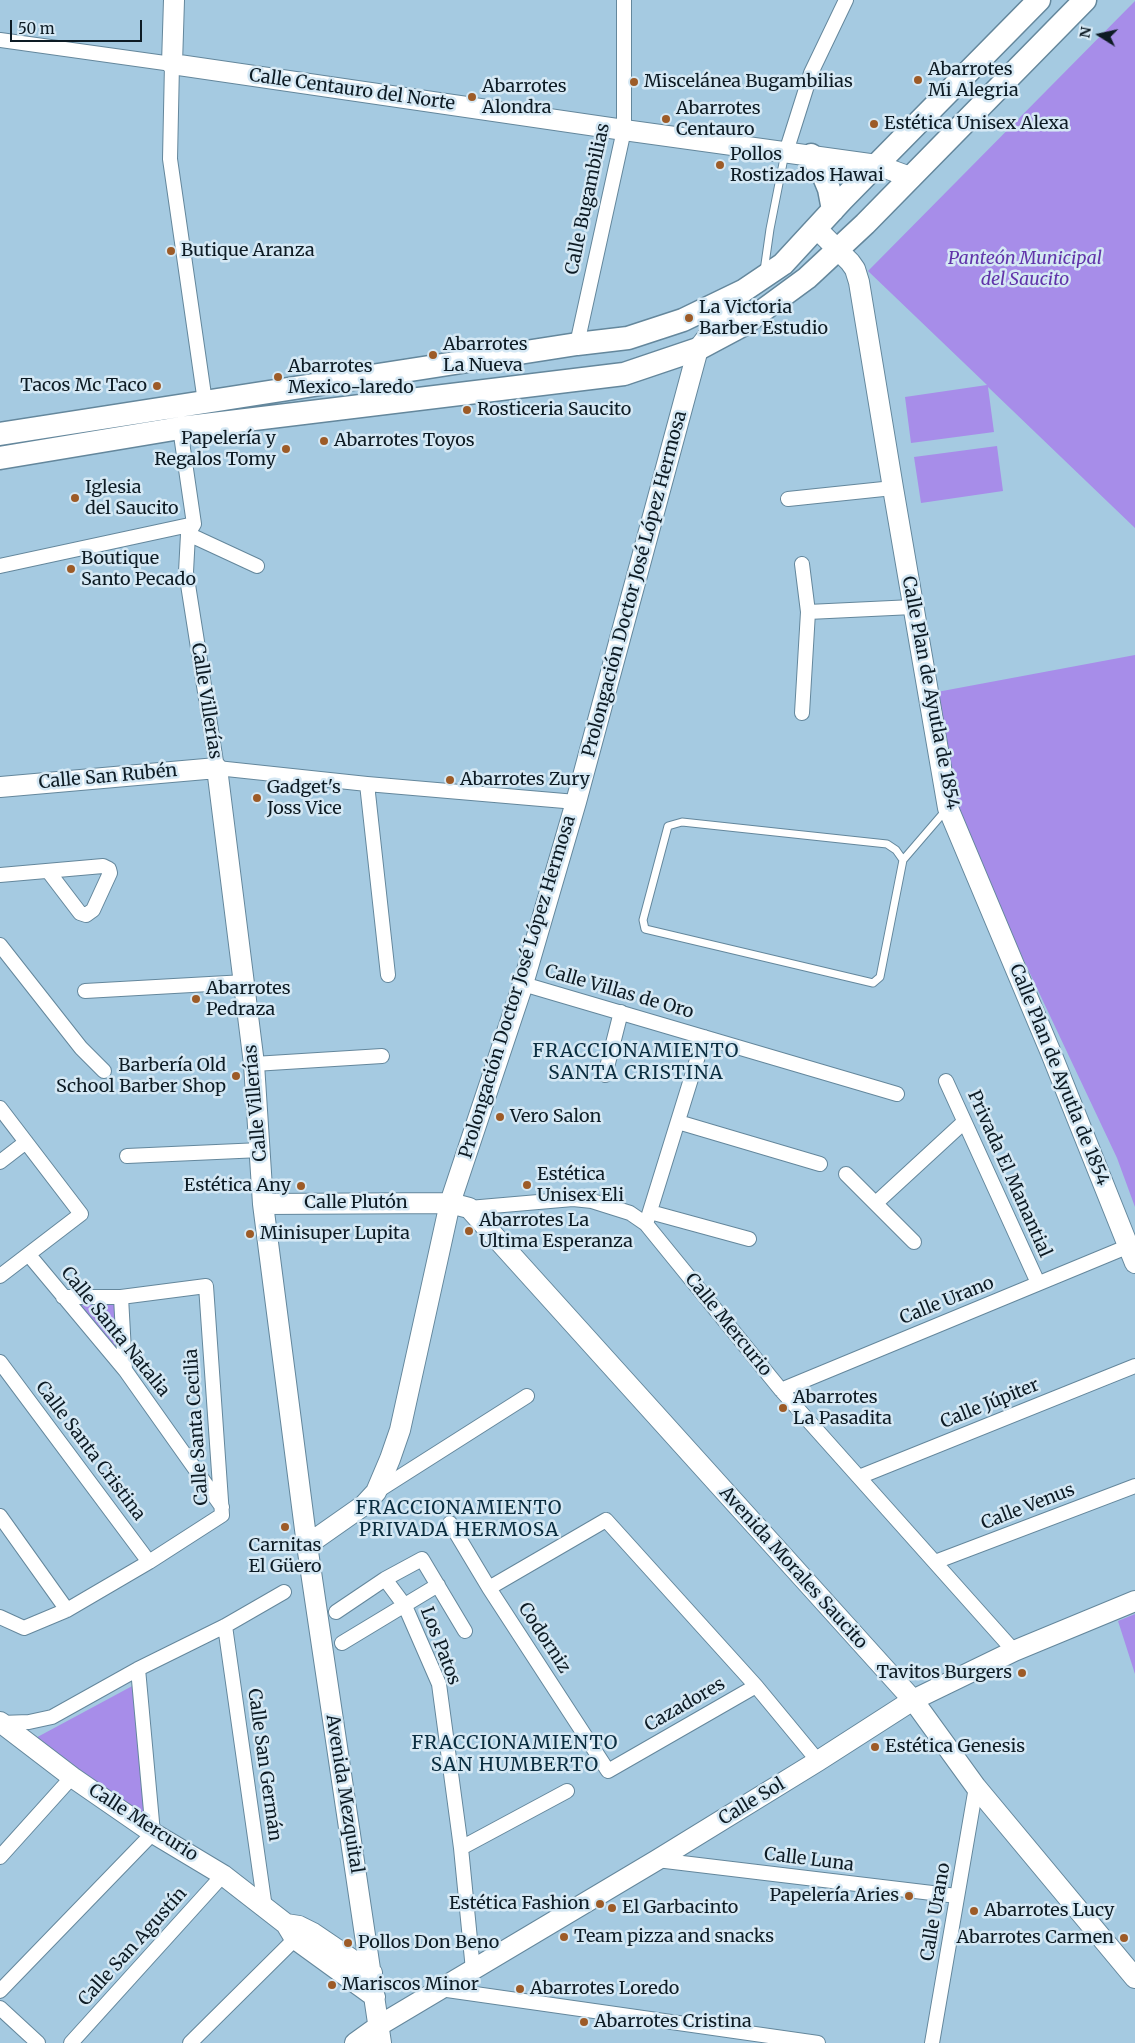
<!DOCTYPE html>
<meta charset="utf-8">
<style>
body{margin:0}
#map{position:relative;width:1135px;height:2043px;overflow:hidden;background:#a5cae1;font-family:Merriweather,serif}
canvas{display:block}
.north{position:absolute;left:1075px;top:10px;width:50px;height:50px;-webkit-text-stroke:4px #d5e8f4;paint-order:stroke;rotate:280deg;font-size:14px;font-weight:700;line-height:20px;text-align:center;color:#0d1b24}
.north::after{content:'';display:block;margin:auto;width:18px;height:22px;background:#0d1b24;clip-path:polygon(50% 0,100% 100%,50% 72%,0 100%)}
.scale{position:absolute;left:10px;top:20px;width:132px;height:22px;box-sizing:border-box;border:2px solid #0d1b24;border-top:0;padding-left:6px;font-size:15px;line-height:18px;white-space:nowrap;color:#0d1b24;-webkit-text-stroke:4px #d5e8f4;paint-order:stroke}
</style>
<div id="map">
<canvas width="1135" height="2043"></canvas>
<div class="north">N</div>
<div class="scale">50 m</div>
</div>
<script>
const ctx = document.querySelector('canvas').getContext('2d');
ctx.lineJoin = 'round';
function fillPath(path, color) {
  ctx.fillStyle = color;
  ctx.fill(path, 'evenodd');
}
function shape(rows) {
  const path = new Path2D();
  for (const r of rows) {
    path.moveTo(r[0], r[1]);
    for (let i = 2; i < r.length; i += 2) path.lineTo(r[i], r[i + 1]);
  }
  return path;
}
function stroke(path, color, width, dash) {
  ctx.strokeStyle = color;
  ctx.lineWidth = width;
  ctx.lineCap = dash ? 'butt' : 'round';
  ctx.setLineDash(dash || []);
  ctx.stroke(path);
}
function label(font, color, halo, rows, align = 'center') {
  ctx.font = font + ' Merriweather,serif';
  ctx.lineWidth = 5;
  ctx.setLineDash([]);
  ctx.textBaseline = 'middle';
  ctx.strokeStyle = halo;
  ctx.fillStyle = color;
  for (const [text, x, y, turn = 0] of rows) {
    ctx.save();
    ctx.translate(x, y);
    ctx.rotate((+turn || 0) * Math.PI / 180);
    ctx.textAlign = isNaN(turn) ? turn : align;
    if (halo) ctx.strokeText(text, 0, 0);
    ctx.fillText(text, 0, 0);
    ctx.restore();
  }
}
fillPath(shape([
 [1135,1,1135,528,988,387,994,432,911,443,905,397,987,385,868,271],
 [997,446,1003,491,921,503,914,457],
 [1135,655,1135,1207,1117,1158,960,825,937,692],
 [69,1300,119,1301,122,1359],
 [1135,1614,1135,1674,1118,1621],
 [136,1684,149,1825,30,1741]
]), '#a78de9');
const lane = shape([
 [764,271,770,229,785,153],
 [903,860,896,850,887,844,682,822,668,826,643,920,645,929,873,983,880,977,903,860,946,810]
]);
const street = shape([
 [0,40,172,64,170,159,205,402],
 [786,152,811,73,846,0],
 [577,344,624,130,624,0],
 [180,428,194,524,188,534,186,572,217,768,367,784,576,802],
 [788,499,893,488],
 [188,534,257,566],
 [0,566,194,524],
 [808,612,913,607],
 [802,713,808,612,802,564],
 [367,784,388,975],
 [0,875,103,866,109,869,110,873,93,910,86,915,80,913,48,871],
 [0,945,81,1048,104,1071],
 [523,984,897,1094],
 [85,991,245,982],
 [254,1064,382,1056],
 [605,1075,621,1012],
 [946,1081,1038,1283],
 [0,1108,81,1214,0,1276],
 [678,1122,820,1164],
 [127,1156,261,1150],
 [0,1162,26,1142],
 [846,1174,914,1242],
 [876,1203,964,1122],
 [469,1208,573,1199,592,1201,630,1213,646,1224,781,1390,1014,1651],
 [650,1212,749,1239],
 [646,1224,704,1037],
 [29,1255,125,1370,222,1507],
 [121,1297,125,1370],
 [0,1362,149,1562],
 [781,1390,1129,1246],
 [859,1477,1135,1366],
 [376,1492,527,1396],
 [0,1516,67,1610],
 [450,1523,489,1588,608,1771,756,1686],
 [935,1562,1135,1486],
 [385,1579,405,1606,439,1684,461,1848,473,1970],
 [489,1588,606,1520,756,1686,818,1761],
 [336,1612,385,1579,422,1559,465,1631],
 [0,1617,24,1628,67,1610,149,1562,222,1515,206,1286,121,1297,63,1297],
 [225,1626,265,1908],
 [342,1643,438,1585],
 [1,1723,29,1722,52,1717,138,1669,225,1626,284,1592],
 [461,1848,567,1791],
 [0,1857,72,1777],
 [657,1860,957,1896],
 [440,1989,818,2043],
 [0,1991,153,1833,138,1669],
 [0,2008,38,2043],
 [71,2043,223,1875],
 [190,2043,301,1933],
 [932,2043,976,1787]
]);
const secondary = shape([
 [174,0,172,64,624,130,877,165,910,177],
 [817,229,850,262,855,269,859,282,893,488,948,808,1051,1053,1135,1263],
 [0,787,217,768,254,1064,263,1204,307,1545,381,2043],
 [263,1204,450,1203,469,1208,913,1700,976,1787,1135,1978],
 [307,1545,364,1505,376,1492,390,1459,400,1430,450,1203,523,984,576,802,698,349,743,291],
 [0,1722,72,1777,153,1833,223,1875,286,1924,295,1939,375,1997],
 [286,1924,299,1926,313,1933,372,1973],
 [355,2043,380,2025,657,1860,818,1761,913,1700,1014,1651,1135,1601]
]);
const primary = shape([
 [811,155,822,172,829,189,833,210],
 [0,434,577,344,628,338,683,320,743,291,783,264,842,200,1039,0],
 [0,458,180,428,624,374,698,349,743,325,807,278,865,224,1085,0]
]);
stroke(lane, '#64879c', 9);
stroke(street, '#64879c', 16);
stroke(secondary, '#64879c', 22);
stroke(primary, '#64879c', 25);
stroke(lane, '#fff', 7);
stroke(street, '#fff', 14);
stroke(secondary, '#fff', 20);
stroke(primary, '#fff', 22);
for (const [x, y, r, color] of [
 [918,80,5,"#9d5b27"],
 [634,82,5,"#9d5b27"],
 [472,97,5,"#9d5b27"],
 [666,119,5,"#9d5b27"],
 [874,124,5,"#9d5b27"],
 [720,165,5,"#9d5b27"],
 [171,251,5,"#9d5b27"],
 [689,318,5,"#9d5b27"],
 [433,355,5,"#9d5b27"],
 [278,377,5,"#9d5b27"],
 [157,386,5,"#9d5b27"],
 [467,410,5,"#9d5b27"],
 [324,441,5,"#9d5b27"],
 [286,449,5,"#9d5b27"],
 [75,498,5,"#9d5b27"],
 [71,569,5,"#9d5b27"],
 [450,780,5,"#9d5b27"],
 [257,798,5,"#9d5b27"],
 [196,999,5,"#9d5b27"],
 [236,1076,5,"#9d5b27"],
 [500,1117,5,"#9d5b27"],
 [527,1185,5,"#9d5b27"],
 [301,1186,5,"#9d5b27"],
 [469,1231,5,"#9d5b27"],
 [250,1234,5,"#9d5b27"],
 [783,1408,5,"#9d5b27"],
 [285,1527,5,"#9d5b27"],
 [1022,1673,5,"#9d5b27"],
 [875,1747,5,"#9d5b27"],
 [909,1896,5,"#9d5b27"],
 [600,1904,5,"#9d5b27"],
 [612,1908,5,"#9d5b27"],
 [974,1911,5,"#9d5b27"],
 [564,1937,5,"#9d5b27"],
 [1124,1938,5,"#9d5b27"],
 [348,1943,5,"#9d5b27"],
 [332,1985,5,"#9d5b27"],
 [520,1989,5,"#9d5b27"],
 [584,2022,5,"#9d5b27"]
]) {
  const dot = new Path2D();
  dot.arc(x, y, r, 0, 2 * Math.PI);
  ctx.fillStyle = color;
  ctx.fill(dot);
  stroke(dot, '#d5e8f4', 2);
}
label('18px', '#0d1b24', '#d5e8f4', [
 ["Abarrotes",928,70],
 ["Mi Alegria",928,91],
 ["Miscelánea Bugambilias",644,82],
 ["Abarrotes",482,87],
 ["Alondra",482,108],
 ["Abarrotes",676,109],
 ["Centauro",676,130],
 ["Estética Unisex Alexa",884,124],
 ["Pollos",730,155],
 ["Rostizados Hawai",730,176],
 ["Butique Aranza",181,251],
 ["La Victoria",699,308],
 ["Barber Estudio",699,329],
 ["Abarrotes",443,345],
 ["La Nueva",443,366],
 ["Abarrotes",288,367],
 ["Mexico-laredo",288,388],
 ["Tacos Mc Taco",147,386,"right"],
 ["Rosticeria Saucito",477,410],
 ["Papelería y",276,439,"right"],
 ["Regalos Tomy",276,460,"right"],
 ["Abarrotes Toyos",334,441],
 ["Iglesia",85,488],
 ["del Saucito",85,509],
 ["Boutique",81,559],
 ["Santo Pecado",81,580],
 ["Abarrotes Zury",460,780],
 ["Gadget's",267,788],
 ["Joss Vice",267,809],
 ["Abarrotes",206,989],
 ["Pedraza",206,1010],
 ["Barbería Old",226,1066,"right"],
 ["School Barber Shop",226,1087,"right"],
 ["Vero Salon",510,1117],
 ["Estética",537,1175],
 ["Unisex Eli",537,1196],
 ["Estética Any",291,1186,"right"],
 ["Abarrotes La",479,1221],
 ["Ultima Esperanza",479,1242],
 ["Minisuper Lupita",260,1234],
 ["Abarrotes",793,1398],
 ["La Pasadita",793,1419],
 ["Carnitas",285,1546,"center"],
 ["El Güero",285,1567,"center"],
 ["Tavitos Burgers",1012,1673,"right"],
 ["Estética Genesis",885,1747],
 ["Papelería Aries",899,1896,"right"],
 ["Estética Fashion",590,1904,"right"],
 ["El Garbacinto",622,1908],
 ["Abarrotes Lucy",984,1911],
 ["Team pizza and snacks",574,1937],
 ["Abarrotes Carmen",1114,1938,"right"],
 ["Pollos Don Beno",358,1943],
 ["Mariscos Minor",342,1985],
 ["Abarrotes Loredo",530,1989],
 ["Abarrotes Cristina",594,2022]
], 'left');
label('18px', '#0d1b24', '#d5e8f4', [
 ["Calle Centauro del Norte",352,90,8],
 ["Calle Bugambilias",588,199,-78],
 ["Prolongación Doctor José López Hermosa",635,584,-75],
 ["Calle Plan de Ayutla de 1854",930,693,79],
 ["Calle Villerías",206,701,81],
 ["Calle San Rubén",108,777,-5],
 ["Prolongación Doctor José López Hermosa",518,987,-73],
 ["Calle Villas de Oro",619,992,16],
 ["Calle Plan de Ayutla de 1854",1059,1075,68],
 ["Calle Villerías",256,1103,-95],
 ["Privada El Manantial",1009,1174,66],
 ["Calle Plutón",356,1203],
 ["Calle Urano",947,1301,-22],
 ["Calle Mercurio",728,1325,51],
 ["Calle Santa Natalia",115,1332,51],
 ["Calle Júpiter",990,1404,-22],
 ["Calle Santa Cecilia",197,1427,-94],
 ["Calle Santa Cristina",90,1451,53],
 ["Calle Venus",1028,1507,-21],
 ["Avenida Morales Saucito",793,1568,48],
 ["Codorniz",544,1638,57],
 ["Los Patos",440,1646,69],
 ["Cazadores",685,1705,-30],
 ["Calle San Germán",264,1765,82],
 ["Avenida Mezquital",344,1794,81],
 ["Calle Sol",752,1802,-31],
 ["Calle Mercurio",143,1823,33],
 ["Calle Luna",809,1860,7],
 ["Calle Urano",936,1912,-80],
 ["Calle San Agustín",133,1947,-48]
]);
label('italic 18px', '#6033a9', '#d5e8f4', [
 ["Panteón Municipal",1025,259],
 ["del Saucito",1025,280]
]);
ctx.letterSpacing = '1px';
label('19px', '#0b2e40', '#d5e8f4', [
 ["FRACCIONAMIENTO",636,1052],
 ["SANTA CRISTINA",636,1074],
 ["FRACCIONAMIENTO",459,1509],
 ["PRIVADA HERMOSA",459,1531],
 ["FRACCIONAMIENTO",515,1744],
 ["SAN HUMBERTO",515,1766]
]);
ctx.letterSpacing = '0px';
</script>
